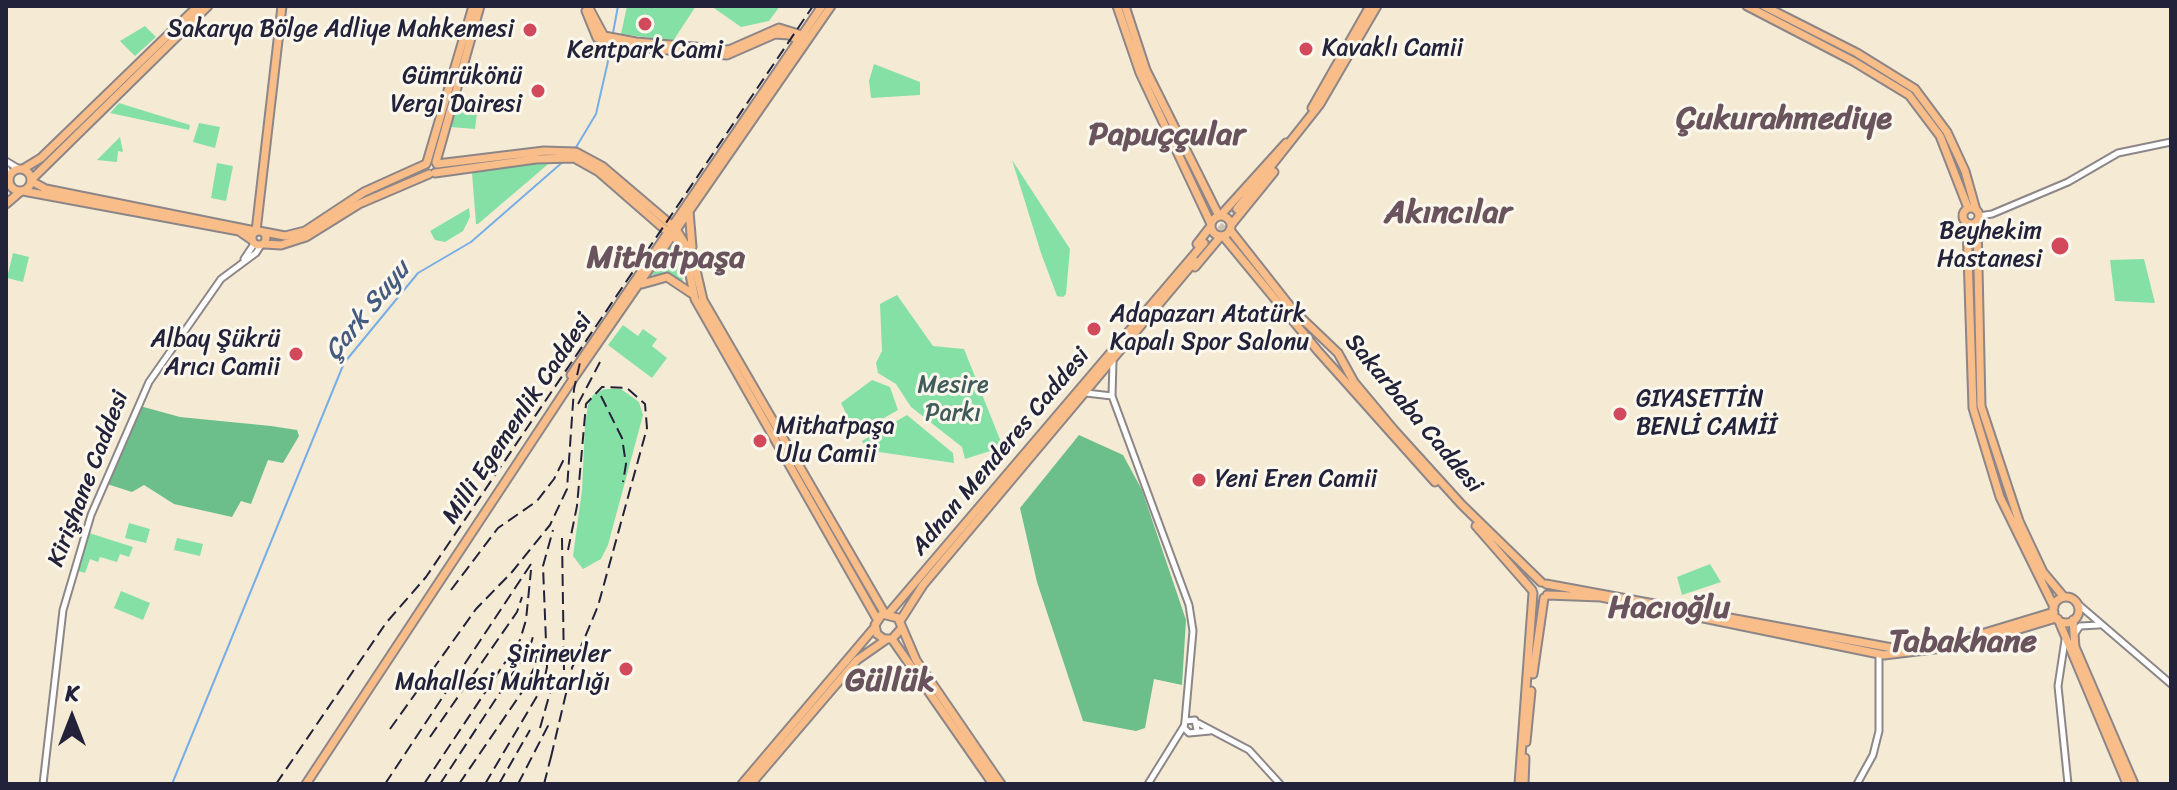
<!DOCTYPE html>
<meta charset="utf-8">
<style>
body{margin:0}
#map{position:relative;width:2177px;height:790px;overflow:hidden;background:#f5ebd5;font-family:Sriracha,sans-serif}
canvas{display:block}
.frame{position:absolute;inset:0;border:8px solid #22223b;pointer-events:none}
.north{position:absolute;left:32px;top:678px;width:80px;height:80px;-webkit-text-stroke:6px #fbf7ec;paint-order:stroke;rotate:0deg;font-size:22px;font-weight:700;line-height:32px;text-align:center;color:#22223b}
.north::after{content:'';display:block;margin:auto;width:28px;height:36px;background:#22223b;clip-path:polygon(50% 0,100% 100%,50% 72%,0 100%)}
</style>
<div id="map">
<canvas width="2177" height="790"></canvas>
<div class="frame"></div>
<div class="north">K</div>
</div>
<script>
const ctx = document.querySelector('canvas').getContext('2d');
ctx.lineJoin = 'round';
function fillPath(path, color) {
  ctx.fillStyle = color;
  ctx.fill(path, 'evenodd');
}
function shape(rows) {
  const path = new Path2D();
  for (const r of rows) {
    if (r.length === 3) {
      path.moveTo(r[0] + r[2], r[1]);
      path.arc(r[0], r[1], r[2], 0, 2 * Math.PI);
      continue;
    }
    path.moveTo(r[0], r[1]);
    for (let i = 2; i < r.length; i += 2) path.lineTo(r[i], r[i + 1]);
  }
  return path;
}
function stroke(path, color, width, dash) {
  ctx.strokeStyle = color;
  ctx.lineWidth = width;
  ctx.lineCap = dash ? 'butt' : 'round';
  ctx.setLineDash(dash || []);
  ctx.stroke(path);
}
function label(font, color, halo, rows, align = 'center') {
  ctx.font = font + ' Sriracha,sans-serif';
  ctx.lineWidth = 6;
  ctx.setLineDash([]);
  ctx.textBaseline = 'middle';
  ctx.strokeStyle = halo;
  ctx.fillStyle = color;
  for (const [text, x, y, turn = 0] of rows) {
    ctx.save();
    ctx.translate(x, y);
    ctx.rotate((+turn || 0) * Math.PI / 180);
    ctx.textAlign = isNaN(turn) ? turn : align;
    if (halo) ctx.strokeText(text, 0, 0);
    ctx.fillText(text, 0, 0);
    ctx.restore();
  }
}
fillPath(shape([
 [627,6,696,6,673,41,621,34],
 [711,6,780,6,769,21,741,27],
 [145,26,156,37,135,56,120,41],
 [874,64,920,82,920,95,871,98,869,81],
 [457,102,478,106,475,129,450,127],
 [119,103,190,125,189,130,110,113],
 [199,123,220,127,215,148,193,142],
 [120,137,123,152,118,151,117,162,97,160],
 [553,160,478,224,476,224,472,173],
 [1012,160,1070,249,1066,294,1063,297,1057,296,1041,253],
 [217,163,233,166,226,201,211,198],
 [469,208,470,217,463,231,445,242,435,240,430,231],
 [671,246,680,263,683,282,671,275,652,275],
 [13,253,29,257,23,282,7,278],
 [2144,259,2155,303,2115,301,2110,260],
 [897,295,933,346,964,349,1003,447,965,459,962,447,911,407,896,384,878,373,876,363,882,351,880,304],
 [623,325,638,336,643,329,657,339,652,346,667,358,652,378,608,345],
 [872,380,890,387,898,410,856,434,841,403],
 [604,389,621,389,639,402,643,415,608,545,601,559,583,569,573,556,582,490,585,424,588,405,593,395],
 [907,415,953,453,954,463,879,452,872,457,862,441],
 [129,523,150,529,146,543,125,538],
 [86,532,133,547,129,557,120,554,117,562,100,557,98,562,90,559,85,573,75,570],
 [177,538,203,544,200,556,174,550],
 [1710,564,1721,582,1682,595,1677,577],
 [121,591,150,603,143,620,114,608]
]), '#85e0a6');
fillPath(shape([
 [140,406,180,417,271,426,297,430,299,436,283,463,268,460,251,504,241,501,232,517,174,504,144,485,132,492,107,484],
 [1079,435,1123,455,1142,490,1186,620,1182,685,1154,679,1145,728,1136,731,1083,721,1037,582,1020,508]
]), '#6cbe8b');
stroke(shape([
 [613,33,618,6],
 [575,149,596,114,611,48],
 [172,784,344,363,418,273,471,242,565,160]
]), '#77aee6', 2);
stroke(shape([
 [1207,247,1237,209]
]), '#cbc3b6', 7, [7, 3.5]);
const minor = shape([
 [6,161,19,169],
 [6,168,10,175],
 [1979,216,1992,214,2068,182,2118,153,2171,142],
 [244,259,254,244],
 [1113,361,1112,396,1189,605,1193,631,1185,721],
 [1086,393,1112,396],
 [2078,604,2171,684],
 [2074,635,2080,626,2099,625],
 [2065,640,2058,686,2068,784],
 [1198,723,1249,750,1280,784],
 [1197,730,1195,720,1185,721,1184,728,1189,733,1210,731],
 [43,784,63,610,91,515,149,382,221,279,256,253,261,245],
 [1148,784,1184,726],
 [1857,784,1873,755,1879,731,1879,654]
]);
const major = shape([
 [1117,6,1140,73,1211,224],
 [1125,6,1146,70,1219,216],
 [1747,6,1853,61,1909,95,1940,136,1968,208],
 [1764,6,1857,53,1915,89,1947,132,1965,171,1976,210],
 [590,10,604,36,636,42,729,50,779,28,805,36],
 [586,11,597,38,620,46,727,55,775,34,789,35,801,42],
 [1312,108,1370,6],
 [427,162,473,6],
 [436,162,480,6],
 [437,164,544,151,576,152,602,166,676,229,693,257,703,300,885,614],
 [20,180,11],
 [23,169,41,158,198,6],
 [435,173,536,159,574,158,599,172,677,240,686,256,695,299,877,619],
 [31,180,208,6],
 [31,181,46,189,255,231],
 [23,191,239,231,252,240],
 [6,204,20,192],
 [1971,216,8],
 [1237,209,1320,104,1377,6],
 [689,211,692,247],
 [1220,216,1286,143],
 [1221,226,10],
 [1977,221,1981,406,2019,521,2043,572,2064,597],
 [1967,224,1973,408,2000,497,2054,607],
 [1231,225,1274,172],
 [1230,230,1293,310,1338,353,1354,382,1394,430,1462,505,1541,582],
 [259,238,7],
 [256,231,282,6],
 [264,232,285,236,305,231,364,192,426,164],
 [1223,236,1318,351,1435,482],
 [264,244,281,245,306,237,359,204,429,174],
 [1197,244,1211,226],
 [1195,267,1221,236],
 [642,284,667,277,694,295],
 [571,375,822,6],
 [1476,526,1532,590],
 [1546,584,1903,650,1968,638,2054,612],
 [1547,595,1601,597,1884,655,1967,645,2056,618],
 [2066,610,13],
 [889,613,1204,243],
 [2058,619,2127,784],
 [2073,620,2075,647,2134,784],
 [900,621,923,585,1195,261],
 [901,629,892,639,884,639,877,634,875,625,882,614,898,618,916,660,1001,784],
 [892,639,993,784],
 [1533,674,1544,598],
 [1526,742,1531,691],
 [306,784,575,376,831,6],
 [742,784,875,627],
 [751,784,857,660,887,639],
 [1519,784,1533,593],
 [1524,784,1525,758]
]);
stroke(minor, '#8c8688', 9);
stroke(major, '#8c8688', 11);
stroke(minor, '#fff', 5);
stroke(major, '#f8bd89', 7);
stroke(shape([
 [601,396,622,438,626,464,623,482],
 [578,404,600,362],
 [562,538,564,670],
 [451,590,498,528,537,501,554,479,566,455],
 [540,728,555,675],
 [390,729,476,609,512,572,550,525,567,489,574,389,581,358],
 [430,737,517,612,522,597],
 [551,757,572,668,598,606,647,428,645,404,627,388,602,387,586,404,577,506,568,550],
 [276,784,386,623,426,577,813,6],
 [385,784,533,561],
 [424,784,520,640,526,620,531,570],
 [440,784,530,647,534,633],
 [459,784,524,689,535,666,537,648],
 [485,784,543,686,547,667,543,566,553,530],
 [499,784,530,730],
 [518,784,551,720],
 [544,784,553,749]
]), '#22223b', 2, [12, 6]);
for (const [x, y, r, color] of [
 [645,24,8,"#d1495b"],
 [530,30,8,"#d1495b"],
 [1306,49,8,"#d1495b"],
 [538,91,8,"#d1495b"],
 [2060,246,10,"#d1495b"],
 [1094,329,8,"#d1495b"],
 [296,354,8,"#d1495b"],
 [1620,414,8,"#d1495b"],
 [760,441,8,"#d1495b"],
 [1199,480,8,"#d1495b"],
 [626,669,8,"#d1495b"]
]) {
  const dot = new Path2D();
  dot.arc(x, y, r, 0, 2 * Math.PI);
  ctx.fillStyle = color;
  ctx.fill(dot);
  stroke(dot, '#fbf7ec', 3);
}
label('24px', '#22223b', '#fbf7ec', [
 ["Sakarya Bölge Adliye Mahkemesi",514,30],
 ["Kavaklı Camii",1322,49,"left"],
 ["Kentpark Cami",645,51,"center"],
 ["Gümrükönü",522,77],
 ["Vergi Dairesi",522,105],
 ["Beyhekim",2042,232],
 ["Hastanesi",2042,260],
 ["Adapazarı Atatürk",1110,315,"left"],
 ["Kapalı Spor Salonu",1110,343,"left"],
 ["Albay Şükrü",280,340],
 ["Arıcı Camii",280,368],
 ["GIYASETTİN",1636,400,"left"],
 ["BENLİ CAMİİ",1636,428,"left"],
 ["Mithatpaşa",776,427,"left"],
 ["Ulu Camii",776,455,"left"],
 ["Yeni Eren Camii",1215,480,"left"],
 ["Şirinevler",610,655],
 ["Mahallesi Muhtarlığı",610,683]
], 'right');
label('24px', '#405b5b', '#fbf7ec', [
 ["Mesire",953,386],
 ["Parkı",953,414]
]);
label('24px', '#22223b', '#fbf7ec', [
 ["Sakarbaba Caddesi",1413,414,50],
 ["Milli Egemenlik Caddesi",518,419,-56],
 ["Adnan Menderes Caddesi",1001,452,-50],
 ["Kirişhane Caddesi",89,479,-69]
]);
label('italic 26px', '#445a7f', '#fbf7ec', [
 ["Çark Suyu",368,311,-51]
]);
label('bold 32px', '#69545d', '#fbf7ec', [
 ["Çukurahmediye",1784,120],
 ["Papuççular",1167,136],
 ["Akıncılar",1448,214],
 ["Mithatpaşa",666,259],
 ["Hacıoğlu",1669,609],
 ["Tabakhane",1963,643],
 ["Güllük",890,682]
]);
</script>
